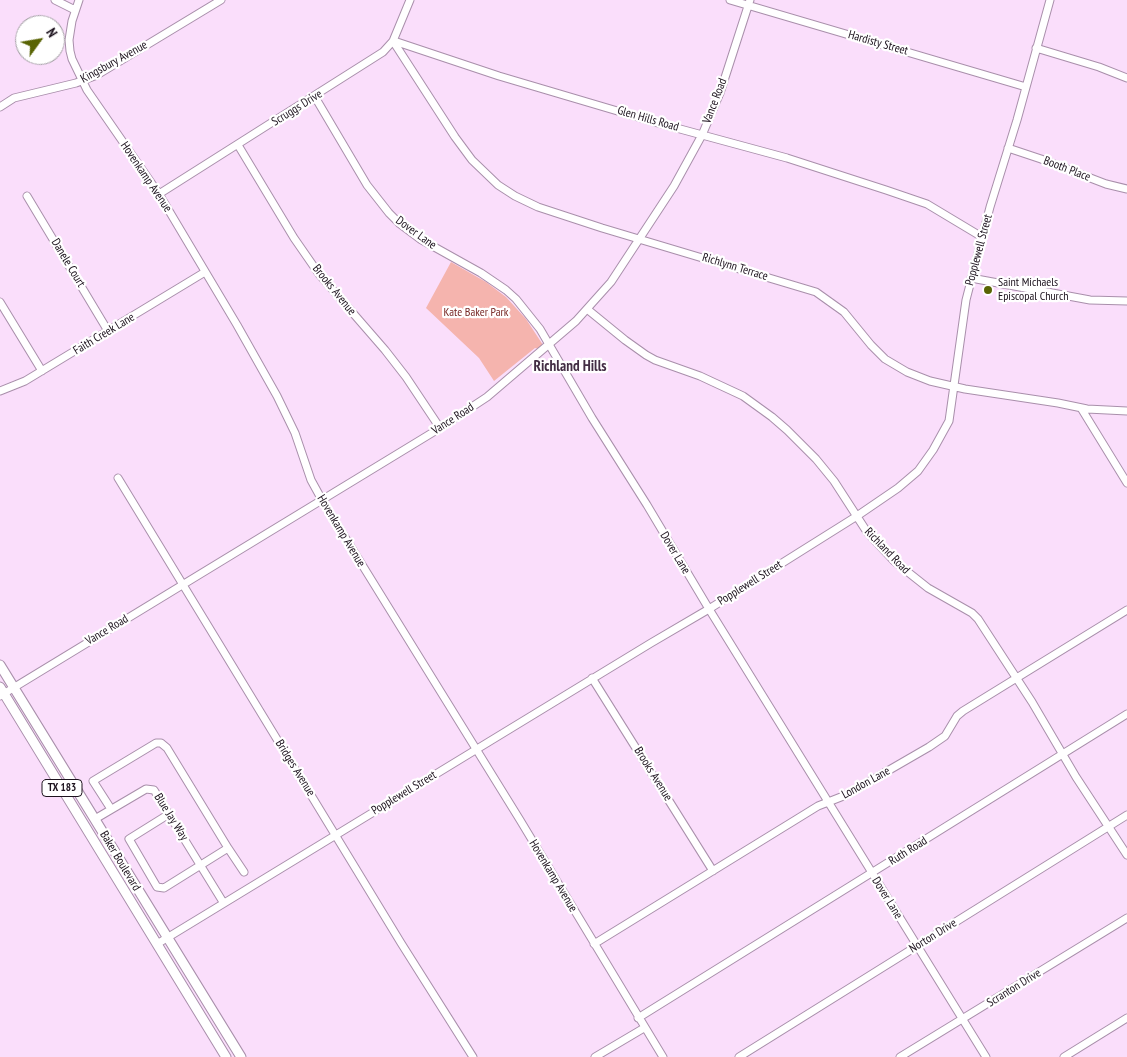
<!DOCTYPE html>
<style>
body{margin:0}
#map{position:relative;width:1127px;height:1057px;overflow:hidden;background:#fadefb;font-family:"PT Sans Narrow",sans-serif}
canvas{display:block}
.north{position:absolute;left:15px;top:15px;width:50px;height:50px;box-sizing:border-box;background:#fff;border:1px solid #a4a0a5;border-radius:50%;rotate:58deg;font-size:14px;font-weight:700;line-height:20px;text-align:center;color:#1c121d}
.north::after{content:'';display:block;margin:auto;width:18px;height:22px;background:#596404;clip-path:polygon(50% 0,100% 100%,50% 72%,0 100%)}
</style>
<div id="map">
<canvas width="1127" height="1057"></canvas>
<div class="north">N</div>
</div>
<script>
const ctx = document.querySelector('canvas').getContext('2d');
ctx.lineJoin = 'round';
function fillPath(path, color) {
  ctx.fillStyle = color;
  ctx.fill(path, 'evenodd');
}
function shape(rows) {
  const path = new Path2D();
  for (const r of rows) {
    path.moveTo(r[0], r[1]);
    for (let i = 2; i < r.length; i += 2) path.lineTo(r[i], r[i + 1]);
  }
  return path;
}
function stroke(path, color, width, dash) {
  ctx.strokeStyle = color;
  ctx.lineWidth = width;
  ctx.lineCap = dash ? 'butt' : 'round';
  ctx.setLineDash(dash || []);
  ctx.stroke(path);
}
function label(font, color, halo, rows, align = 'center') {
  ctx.font = font + ' "PT Sans Narrow",sans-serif';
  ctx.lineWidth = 4.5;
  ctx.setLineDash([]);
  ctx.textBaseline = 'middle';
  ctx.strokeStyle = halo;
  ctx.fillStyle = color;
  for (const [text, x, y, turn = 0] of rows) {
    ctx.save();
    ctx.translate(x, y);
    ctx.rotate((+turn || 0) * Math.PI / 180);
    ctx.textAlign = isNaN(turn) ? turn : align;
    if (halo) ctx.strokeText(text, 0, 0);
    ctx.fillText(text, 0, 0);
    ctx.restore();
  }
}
fillPath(shape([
 [451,262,486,282,506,297,526,319,543,345,539,349,535,348,494,381,479,358,426,308]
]), '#f5b4ae');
const minor = shape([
 [55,0,75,10],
 [79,0,72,21,69,40,70,51,72,59,87,90,159,194,237,325,277,396,295,433,311,480,322,500,520,820,663,1057],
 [730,0,1026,87],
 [393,41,455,137,472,160,498,185,515,196,538,207,602,228,816,292,844,312,871,345,885,359,907,372,930,381,965,389,1058,403,1087,409,1127,411],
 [394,41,499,76,658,123,787,158,886,190,927,204,982,237],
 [1036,48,1099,67,1127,78],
 [315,97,367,185,389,213,400,224,420,239,481,273,506,290,516,299,540,329,592,418,647,505,709,609,986,1057],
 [0,107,14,98,76,83,97,75,221,0],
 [238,145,294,238,319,274,385,350,406,377,440,428],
 [1008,148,1041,159,1106,184,1127,189],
 [159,194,383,52,393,41,410,0],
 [27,196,108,331],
 [971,278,1090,300,1127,301],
 [0,302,42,371],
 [587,309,625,340,646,355,655,360,700,376,743,396,772,417,787,430,816,459,834,481,867,532,894,561,928,588,972,613,978,619,1032,702,1076,777,1127,855],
 [0,391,25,381,205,272],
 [1081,408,1127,483],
 [118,478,401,943,473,1057],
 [592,678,713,871],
 [0,696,440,428,487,397,576,321,611,282,674,186,702,135,720,93,750,0],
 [111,809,93,781,156,743,161,743,167,748,228,848],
 [169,814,129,839,157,887,164,888,228,848,244,872],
 [95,819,146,789,154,790,223,902],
 [157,944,651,643,709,609,857,516,898,488,918,471,933,450,949,421,966,300,990,207,1017,120,1050,0],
 [594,944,818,806,846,795,929,747,945,736,957,716,963,711,1127,610],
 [638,1018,1127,714],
 [595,1057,644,1028],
 [739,1057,1127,815],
 [900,1057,1127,918],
 [1064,1057,1127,1018]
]);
const major = shape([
 [0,665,241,1057],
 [0,687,226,1057]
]);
stroke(minor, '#a98fab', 9);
stroke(major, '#a98fab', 11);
stroke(minor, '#fff', 7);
stroke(major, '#fff', 9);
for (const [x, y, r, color] of [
 [988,290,5,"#596404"]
]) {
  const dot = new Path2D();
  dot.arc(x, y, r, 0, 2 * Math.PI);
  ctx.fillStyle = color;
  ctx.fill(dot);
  stroke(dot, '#fff', 2);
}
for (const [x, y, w] of [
 [62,788,40]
]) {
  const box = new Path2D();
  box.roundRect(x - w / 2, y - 8.5, w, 17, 4);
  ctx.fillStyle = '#fff';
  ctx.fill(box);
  stroke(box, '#1c121d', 1);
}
label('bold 11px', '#1c121d', null, [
 ["TX 183",62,788]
]);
label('12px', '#1c121d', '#fff', [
 ["Hardisty Street",878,43,16],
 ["Kingsbury Avenue",114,62,-29],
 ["Vance Road",715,101,-69],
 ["Scruggs Drive",297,108,-32],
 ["Glen Hills Road",648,119,16],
 ["Booth Place",1067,169,21],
 ["Hovenkamp Avenue",146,177,56],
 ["Dover Lane",416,233,36],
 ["Popplewell Street",979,250,-75],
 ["Danele Court",68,263,59],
 ["Richlynn Terrace",735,267,17],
 ["Brooks Avenue",334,290,51],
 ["Faith Creek Lane",104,334,-31],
 ["Vance Road",453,419,-33],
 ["Hovenkamp Avenue",341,531,59],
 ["Richland Road",887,551,46],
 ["Dover Lane",675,553,59],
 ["Popplewell Street",750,583,-32],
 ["Vance Road",107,630,-31],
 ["Bridges Avenue",295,768,58],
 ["Brooks Avenue",653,774,58],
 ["London Lane",866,783,-29],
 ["Popplewell Street",404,793,-31],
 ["Blue Jay Way",171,817,58],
 ["Ruth Road",908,851,-32],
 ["Baker Boulevard",120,861,59],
 ["Hovenkamp Avenue",553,876,59],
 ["Dover Lane",887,898,58],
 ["Norton Drive",933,936,-32],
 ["Scranton Drive",1014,988,-32]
]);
label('12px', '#1c121d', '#fff', [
 ["Saint Michaels",998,283],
 ["Episcopal Church",998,297]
], 'left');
label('12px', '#792a27', '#fff', [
 ["Kate Baker Park",476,313]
]);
label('bold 15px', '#432d44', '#fff', [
 ["Richland Hills",570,367]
]);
</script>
